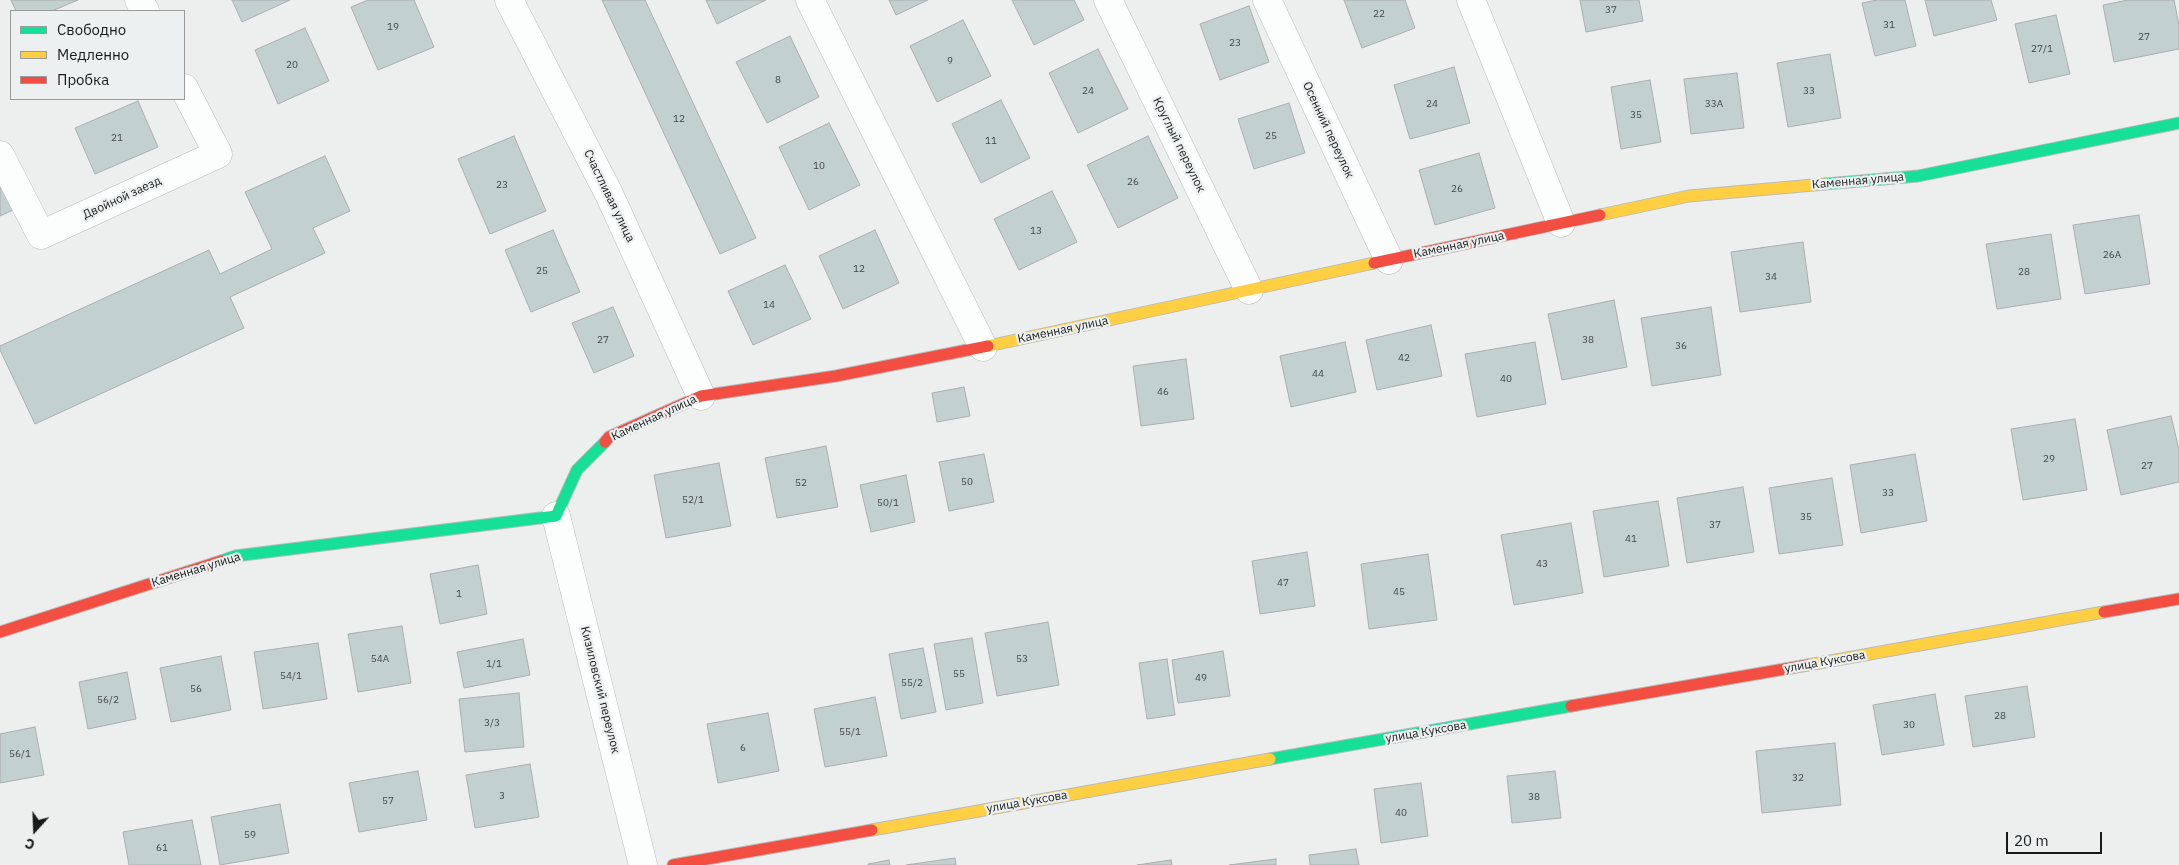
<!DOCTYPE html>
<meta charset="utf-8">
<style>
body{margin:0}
#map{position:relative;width:2179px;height:865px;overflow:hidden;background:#edefef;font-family:"IBM Plex Sans",sans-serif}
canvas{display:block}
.legend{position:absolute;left:10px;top:10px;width:175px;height:90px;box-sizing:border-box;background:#ecf0f0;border:1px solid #989b9a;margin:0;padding:6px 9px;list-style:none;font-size:15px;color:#191b1a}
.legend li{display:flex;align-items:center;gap:10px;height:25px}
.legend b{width:25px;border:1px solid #989b9a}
.north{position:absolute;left:10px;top:805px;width:50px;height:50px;-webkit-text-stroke:4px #ecf0f0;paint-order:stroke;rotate:200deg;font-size:14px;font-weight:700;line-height:20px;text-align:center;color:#191b1a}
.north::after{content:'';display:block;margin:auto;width:18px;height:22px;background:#191b1a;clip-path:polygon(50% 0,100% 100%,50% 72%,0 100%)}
.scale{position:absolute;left:2006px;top:832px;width:96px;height:22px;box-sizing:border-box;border:2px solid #191b1a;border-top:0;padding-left:6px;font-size:15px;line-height:18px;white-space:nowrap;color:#191b1a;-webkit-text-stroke:4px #ecf0f0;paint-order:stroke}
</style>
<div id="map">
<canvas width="2179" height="865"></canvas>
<ul class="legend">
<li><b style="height:6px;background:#16e098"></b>Свободно</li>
<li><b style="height:6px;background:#ffcf43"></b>Медленно</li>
<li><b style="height:6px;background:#f24e42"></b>Пробка</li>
</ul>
<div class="north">С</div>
<div class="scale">20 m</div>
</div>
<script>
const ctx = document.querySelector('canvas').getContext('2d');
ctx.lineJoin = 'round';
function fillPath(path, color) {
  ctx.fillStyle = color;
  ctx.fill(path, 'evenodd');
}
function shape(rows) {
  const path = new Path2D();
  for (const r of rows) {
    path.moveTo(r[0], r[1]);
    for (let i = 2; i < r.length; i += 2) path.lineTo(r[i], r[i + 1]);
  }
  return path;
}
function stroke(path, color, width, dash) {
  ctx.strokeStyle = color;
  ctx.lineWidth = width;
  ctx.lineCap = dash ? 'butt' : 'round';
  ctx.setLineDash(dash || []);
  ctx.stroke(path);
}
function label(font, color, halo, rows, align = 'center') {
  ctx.font = font + ' "IBM Plex Sans",sans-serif';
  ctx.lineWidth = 4.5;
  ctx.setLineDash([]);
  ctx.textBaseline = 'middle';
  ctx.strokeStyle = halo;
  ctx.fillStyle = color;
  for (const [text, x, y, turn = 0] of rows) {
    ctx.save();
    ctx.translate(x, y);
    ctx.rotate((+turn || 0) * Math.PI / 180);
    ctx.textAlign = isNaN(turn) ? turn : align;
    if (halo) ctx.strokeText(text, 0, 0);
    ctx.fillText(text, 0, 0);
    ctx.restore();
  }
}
const building = shape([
 [11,0,78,0,52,11,16,11,11,0],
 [232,0,290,0,242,22,232,0],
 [368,0,414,0,434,47,378,70,351,7,368,0],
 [602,0,645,0,756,238,720,254,602,0],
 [706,0,766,0,717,24,706,0],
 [889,0,928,0,896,15,889,0],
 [1012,0,1074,0,1084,20,1034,45,1012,0],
 [1344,0,1405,0,1415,28,1362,48,1344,0],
 [1580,0,1639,0,1643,21,1586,32,1580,0],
 [1877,0,1905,0,1916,46,1875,56,1862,3,1877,0],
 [1925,0,1991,0,1997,20,1934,36,1925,0],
 [2128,0,2174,0,2179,25,2179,49,2114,62,2103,5,2128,0],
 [1249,6,1269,62,1220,80,1200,24,1249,6],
 [2056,15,2070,74,2029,83,2015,24,2056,15],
 [963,20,991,76,937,102,910,46,963,20],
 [305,28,329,81,278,104,255,50,305,28],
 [790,36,819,97,767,123,736,62,790,36],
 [1098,49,1128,109,1078,133,1049,73,1098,49],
 [1830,54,1841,118,1788,127,1777,63,1830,54],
 [1454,67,1470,123,1410,139,1394,85,1454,67],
 [1737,73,1744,128,1691,134,1684,79,1737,73],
 [1650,80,1661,142,1621,149,1611,87,1650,80],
 [1001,100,1030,158,981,183,952,124,1001,100],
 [138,101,158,147,95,174,75,128,138,101],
 [1289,103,1305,153,1254,169,1238,119,1289,103],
 [829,123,860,185,809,210,779,147,829,123],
 [514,136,546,211,490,234,458,159,514,136],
 [1148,136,1178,198,1118,228,1087,165,1148,136],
 [1479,153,1495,208,1435,225,1419,170,1479,153],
 [325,156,350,211,313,228,325,253,230,297,244,328,35,424,0,350,0,346,209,250,220,274,272,249,245,192,325,156],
 [0,182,13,210,0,216,0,182],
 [1052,191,1077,242,1019,270,994,219,1052,191],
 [2139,215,2150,284,2085,294,2073,225,2139,215],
 [553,230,580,292,531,312,505,250,553,230],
 [875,230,899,283,843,309,819,256,875,230],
 [2051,234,2061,299,1997,309,1986,244,2051,234],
 [1803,242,1811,302,1740,312,1731,252,1803,242],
 [785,265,811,319,753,345,728,291,785,265],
 [1614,300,1627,367,1562,380,1548,314,1614,300],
 [613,307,634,356,594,373,572,323,613,307],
 [1711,307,1721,375,1652,386,1641,318,1711,307],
 [1431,325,1442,376,1377,390,1366,340,1431,325],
 [1345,342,1356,392,1291,407,1280,356,1345,342],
 [1535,342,1546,404,1477,417,1465,354,1535,342],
 [1186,359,1194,419,1141,426,1133,366,1186,359],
 [964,387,970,416,937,422,932,393,964,387],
 [2171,416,2179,450,2179,482,2121,495,2107,430,2171,416],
 [2075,419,2087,490,2023,500,2011,429,2075,419],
 [826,446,838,507,777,518,765,458,826,446],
 [984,454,994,502,949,511,939,462,984,454],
 [1915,454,1927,521,1861,533,1850,465,1915,454],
 [719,463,731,526,666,538,654,475,719,463],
 [906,475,915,522,871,532,860,485,906,475],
 [1832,478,1843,545,1779,554,1769,488,1832,478],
 [1743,487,1754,552,1687,563,1677,498,1743,487],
 [1658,501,1669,566,1604,577,1593,511,1658,501],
 [1571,523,1583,593,1514,605,1501,535,1571,523],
 [1307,552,1315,606,1260,614,1252,561,1307,552],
 [1428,554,1437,620,1369,629,1361,564,1428,554],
 [478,565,487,614,440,624,430,574,478,565],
 [1048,622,1059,685,997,696,985,633,1048,622],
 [402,626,411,683,358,692,348,634,402,626],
 [972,638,983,703,946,710,934,644,972,638],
 [523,639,530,675,464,688,457,652,523,639],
 [318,643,327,699,263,709,254,652,318,643],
 [923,648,936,712,901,719,889,654,923,648],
 [1223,651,1230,696,1178,703,1172,660,1223,651],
 [221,656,231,710,171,722,160,668,221,656],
 [1167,659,1175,715,1147,719,1139,663,1167,659],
 [127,672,136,719,88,729,79,682,127,672],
 [2027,686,2035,737,1973,747,1965,696,2027,686],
 [519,693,524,747,465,752,459,699,519,693],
 [1935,694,1944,745,1882,755,1873,705,1935,694],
 [875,697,887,756,825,767,814,709,875,697],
 [768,713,779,771,718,783,707,724,768,713],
 [35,727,44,775,0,783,0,734,35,727],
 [1835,743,1841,805,1762,813,1756,751,1835,743],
 [530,764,539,817,475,828,466,775,530,764],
 [418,771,427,820,359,832,349,783,418,771],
 [1555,771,1561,818,1512,823,1507,776,1555,771],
 [1421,783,1428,836,1381,843,1374,789,1421,783],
 [280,804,289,853,220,865,211,817,280,804],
 [192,820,201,865,129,865,123,832,192,820],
 [1356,849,1359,865,1310,865,1309,855,1356,849],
 [955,858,956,865,906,865,955,858],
 [1276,859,1276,865,1229,865,1276,859],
 [889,860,890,865,868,865,868,864,889,860],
 [1171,860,1172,865,1137,865,1171,860]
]);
fillPath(building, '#c2d1cf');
stroke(building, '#acaead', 1);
const street = shape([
 [139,0,145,11],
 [509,0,609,194,701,396],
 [810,0,983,347],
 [1108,0,1249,290],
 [1267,0,1389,260],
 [1471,0,1561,223],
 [0,155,41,235,218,154,184,88],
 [556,516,643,865]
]);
const fast = shape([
 [1825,184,1918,176,2179,123],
 [221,561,235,556,556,516,577,470,605,442],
 [1270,759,1571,706]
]);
const slow = shape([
 [1600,215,1689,196,1825,184],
 [988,346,1374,263],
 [1808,665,2104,612],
 [872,830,1270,759]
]);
const jam = shape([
 [1374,263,1600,215],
 [605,442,609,437,701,396,836,376,988,346],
 [2104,612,2179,599],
 [0,632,221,561],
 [1571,706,1808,665],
 [673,865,872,830]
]);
stroke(street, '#b9bbbb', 29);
stroke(fast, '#b9bbbb', 13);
stroke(slow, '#b9bbbb', 13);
stroke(jam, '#b9bbbb', 13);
stroke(street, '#fcfdfd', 28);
stroke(fast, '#16e098', 11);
stroke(slow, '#ffcf43', 11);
stroke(jam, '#f24e42', 11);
label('10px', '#434847', null, [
 ["37",1611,10],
 ["22",1379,14],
 ["31",1889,25],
 ["19",393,27],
 ["27",2144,37],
 ["23",1235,43],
 ["27/1",2042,49],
 ["9",950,61],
 ["20",292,65],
 ["8",778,80],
 ["24",1088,91],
 ["33",1809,91],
 ["24",1432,104],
 ["33А",1714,104],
 ["35",1636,115],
 ["12",679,119],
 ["25",1271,136],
 ["21",117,138],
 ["11",991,141],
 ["10",819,166],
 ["26",1133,182],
 ["23",502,185],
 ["26",1457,189],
 ["13",1036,231],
 ["26А",2112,255],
 ["12",859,269],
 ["25",542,271],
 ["28",2024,272],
 ["34",1771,277],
 ["14",769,305],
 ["27",603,340],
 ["38",1588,340],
 ["36",1681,346],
 ["42",1404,358],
 ["44",1318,374],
 ["40",1506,379],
 ["46",1163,392],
 ["29",2049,459],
 ["27",2147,466],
 ["50",967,482],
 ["52",801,483],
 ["33",1888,493],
 ["52/1",693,500],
 ["50/1",888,503],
 ["35",1806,517],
 ["37",1715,525],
 ["41",1631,539],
 ["43",1542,564],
 ["47",1283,583],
 ["45",1399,592],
 ["1",459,594],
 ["54А",380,659],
 ["53",1022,659],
 ["1/1",494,664],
 ["55",959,674],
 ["54/1",291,676],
 ["49",1201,678],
 ["55/2",912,683],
 ["56",196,689],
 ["56/2",108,700],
 ["28",2000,716],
 ["3/3",492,723],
 ["30",1909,725],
 ["55/1",850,732],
 ["6",743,748],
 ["56/1",20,754],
 ["32",1798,778],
 ["3",502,796],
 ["38",1534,797],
 ["57",388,801],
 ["40",1401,813],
 ["59",250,835],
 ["61",162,848]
]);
label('12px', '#191b1a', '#ecf0f0', [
 ["Осенний переулок",1328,130,65],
 ["Круглый переулок",1179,145,64],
 ["Каменная улица",1858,181,-5],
 ["Счастливая улица",609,196,64],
 ["Двойной заезд",122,198,-25],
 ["Каменная улица",1459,245,-12],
 ["Каменная улица",1063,330,-12],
 ["Каменная улица",654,418,-25],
 ["Каменная улица",196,570,-17],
 ["улица Куксова",1825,662,-10],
 ["Кизиловский переулок",600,690,76],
 ["улица Куксова",1426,732,-10],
 ["улица Куксова",1027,802,-10]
]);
</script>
